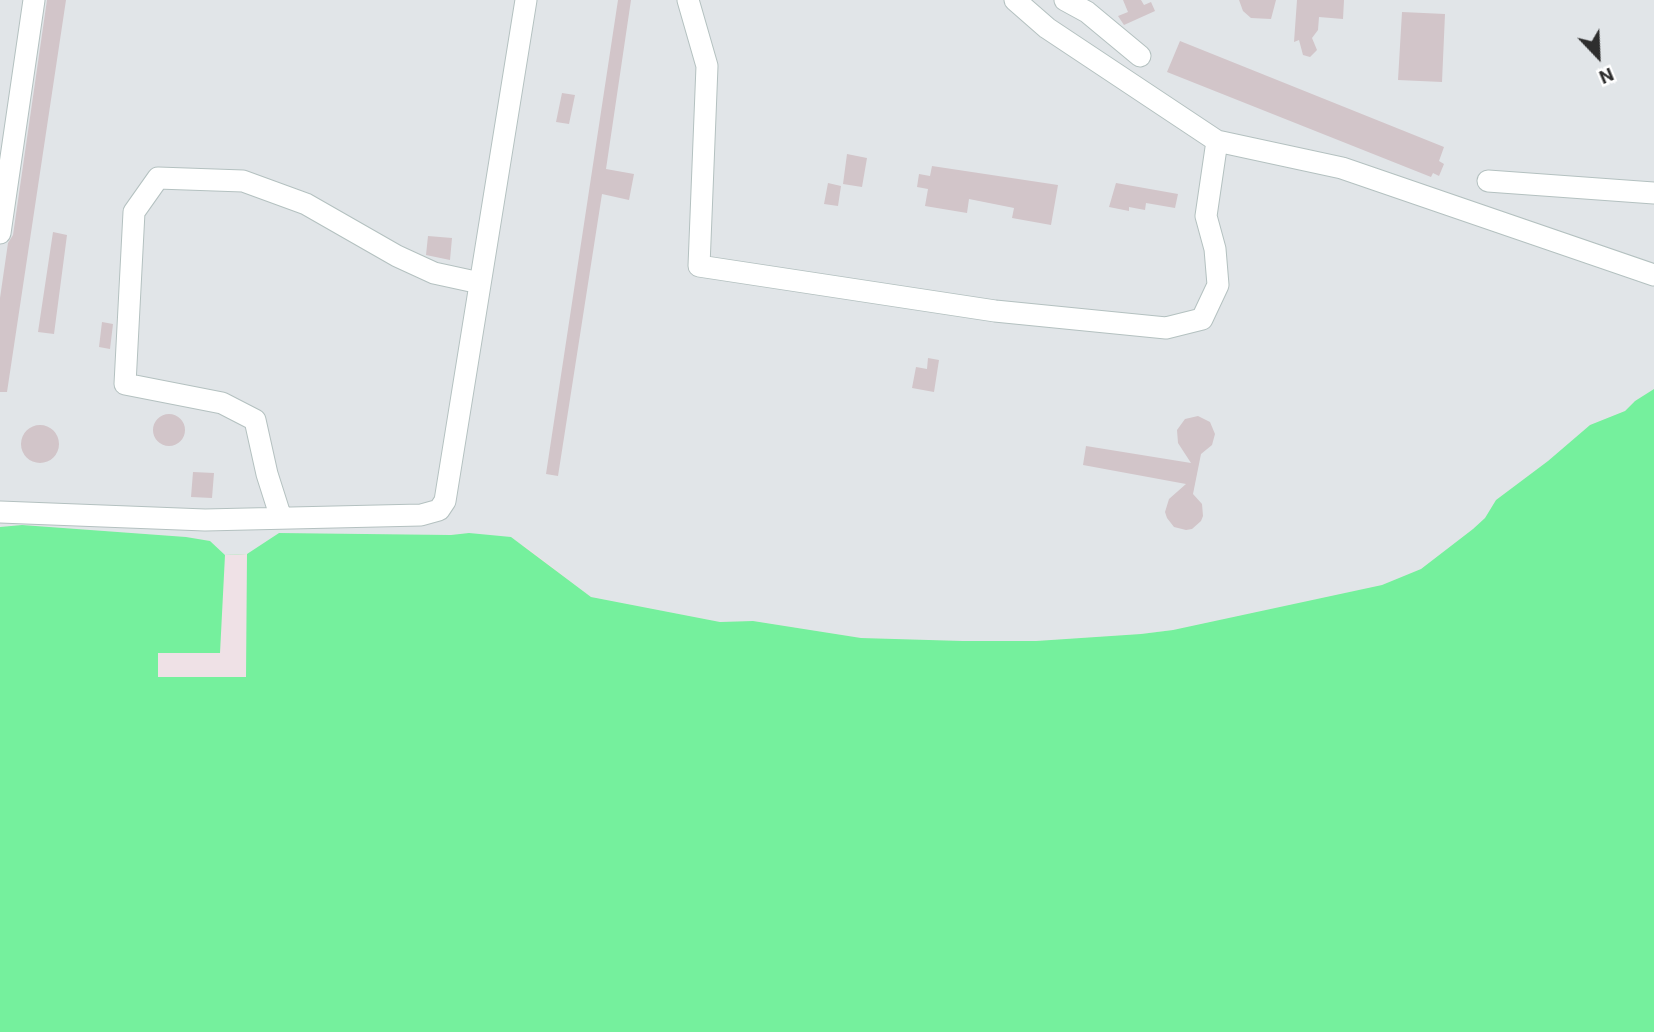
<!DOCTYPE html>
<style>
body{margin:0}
#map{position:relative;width:1654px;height:1032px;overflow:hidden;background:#efe1e6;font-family:Roboto,sans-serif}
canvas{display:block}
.north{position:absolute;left:1563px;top:21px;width:70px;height:70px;-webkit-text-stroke:5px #fff;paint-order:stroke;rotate:157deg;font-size:19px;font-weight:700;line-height:28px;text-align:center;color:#2e2e2e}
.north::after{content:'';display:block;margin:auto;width:24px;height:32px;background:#2e2e2e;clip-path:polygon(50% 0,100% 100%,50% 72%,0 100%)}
</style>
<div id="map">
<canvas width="1654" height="1032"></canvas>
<div class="north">N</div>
</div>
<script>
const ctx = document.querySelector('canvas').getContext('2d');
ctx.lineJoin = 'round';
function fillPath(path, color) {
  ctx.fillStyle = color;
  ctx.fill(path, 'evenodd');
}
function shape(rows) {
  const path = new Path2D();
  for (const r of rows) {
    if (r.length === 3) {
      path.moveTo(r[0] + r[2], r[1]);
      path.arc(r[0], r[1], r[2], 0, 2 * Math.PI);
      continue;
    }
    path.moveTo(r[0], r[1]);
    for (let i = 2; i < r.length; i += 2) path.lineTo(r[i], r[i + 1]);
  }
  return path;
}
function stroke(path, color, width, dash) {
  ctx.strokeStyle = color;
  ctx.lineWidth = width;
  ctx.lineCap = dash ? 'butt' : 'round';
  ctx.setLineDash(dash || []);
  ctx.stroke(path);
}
fillPath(shape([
 [0,0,1654,0,1654,389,1635,401,1625,411,1590,425,1548,461,1496,500,1485,518,1473,529,1421,569,1382,585,1173,630,1141,634,1036,641,963,641,861,638,753,621,720,622,591,597,525,546,469,533,451,535,279,533,247,554,225,555,210,541,186,537,22,525,0,527]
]), '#e1e5e8');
fillPath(shape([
 [1654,389,1654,1032,0,1032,0,527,22,525,186,537,210,541,225,555,247,554,279,533,451,535,469,533,511,537,591,597,720,622,753,621,861,638,963,641,1036,641,1141,634,1173,630,1382,585,1421,569,1473,529,1485,518,1496,500,1548,461,1590,425,1625,411,1635,401]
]), '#75f09d');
fillPath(shape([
 [247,554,246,677,158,677,158,653,220,653,225,555]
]), '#efe1e6');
fillPath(shape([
 [47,0,66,0,7,392,0,392,0,298,8,243,13,235],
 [618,0,631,0,606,169,634,174,629,200,602,194,558,476,546,474],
 [1123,0,1141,0,1144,5,1151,2,1155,11,1124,25,1118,16,1128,12],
 [1239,0,1276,0,1271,19,1251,18,1243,11],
 [1297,0,1344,0,1343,19,1319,17,1318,30,1312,38,1317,50,1310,57,1303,55,1299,40,1294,42],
 [1402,12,1445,14,1442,82,1398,80],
 [1180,41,1444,147,1439,161,1444,164,1439,176,1433,173,1431,177,1167,72],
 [562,93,575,95,569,124,556,122],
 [847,154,867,158,862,187,843,184],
 [932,166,1058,185,1051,225,1012,218,1014,208,969,199,967,213,925,206,928,189,917,187,919,174,930,176],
 [828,183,841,186,838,206,824,204],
 [1116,183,1178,194,1175,208,1146,203,1145,210,1129,207,1129,211,1109,207],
 [53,232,67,235,54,334,38,332],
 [428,236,452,238,450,260,426,255],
 [102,322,113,324,110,349,99,347],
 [928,358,939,360,934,392,912,388,916,367,927,369],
 [169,430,16],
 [1198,416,1210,422,1215,434,1212,445,1201,454,1193,494,1202,504,1203,516,1201,521,1192,529,1186,530,1174,527,1167,518,1165,512,1169,499,1186,484,1083,465,1086,446,1191,463,1178,443,1177,430,1185,419],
 [40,444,19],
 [193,472,214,473,212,498,191,497]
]), '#d2c5c9');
const minor = shape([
 [688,0,707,66,699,266,995,311,1166,328,1202,319,1218,285,1215,249,1206,216,1217,141,1047,28,1015,0],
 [1065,0,1087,12,1140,56],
 [1217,141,1342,168,1654,275],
 [1488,181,1654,193],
 [0,233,34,0],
 [0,512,205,520,421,515,439,510,445,501,526,0],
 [281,518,267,474,255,420,222,403,125,384,134,212,158,178,243,181,306,204,397,256,434,273,480,283]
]);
stroke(minor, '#b4c1c0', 23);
stroke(minor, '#fff', 21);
</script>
